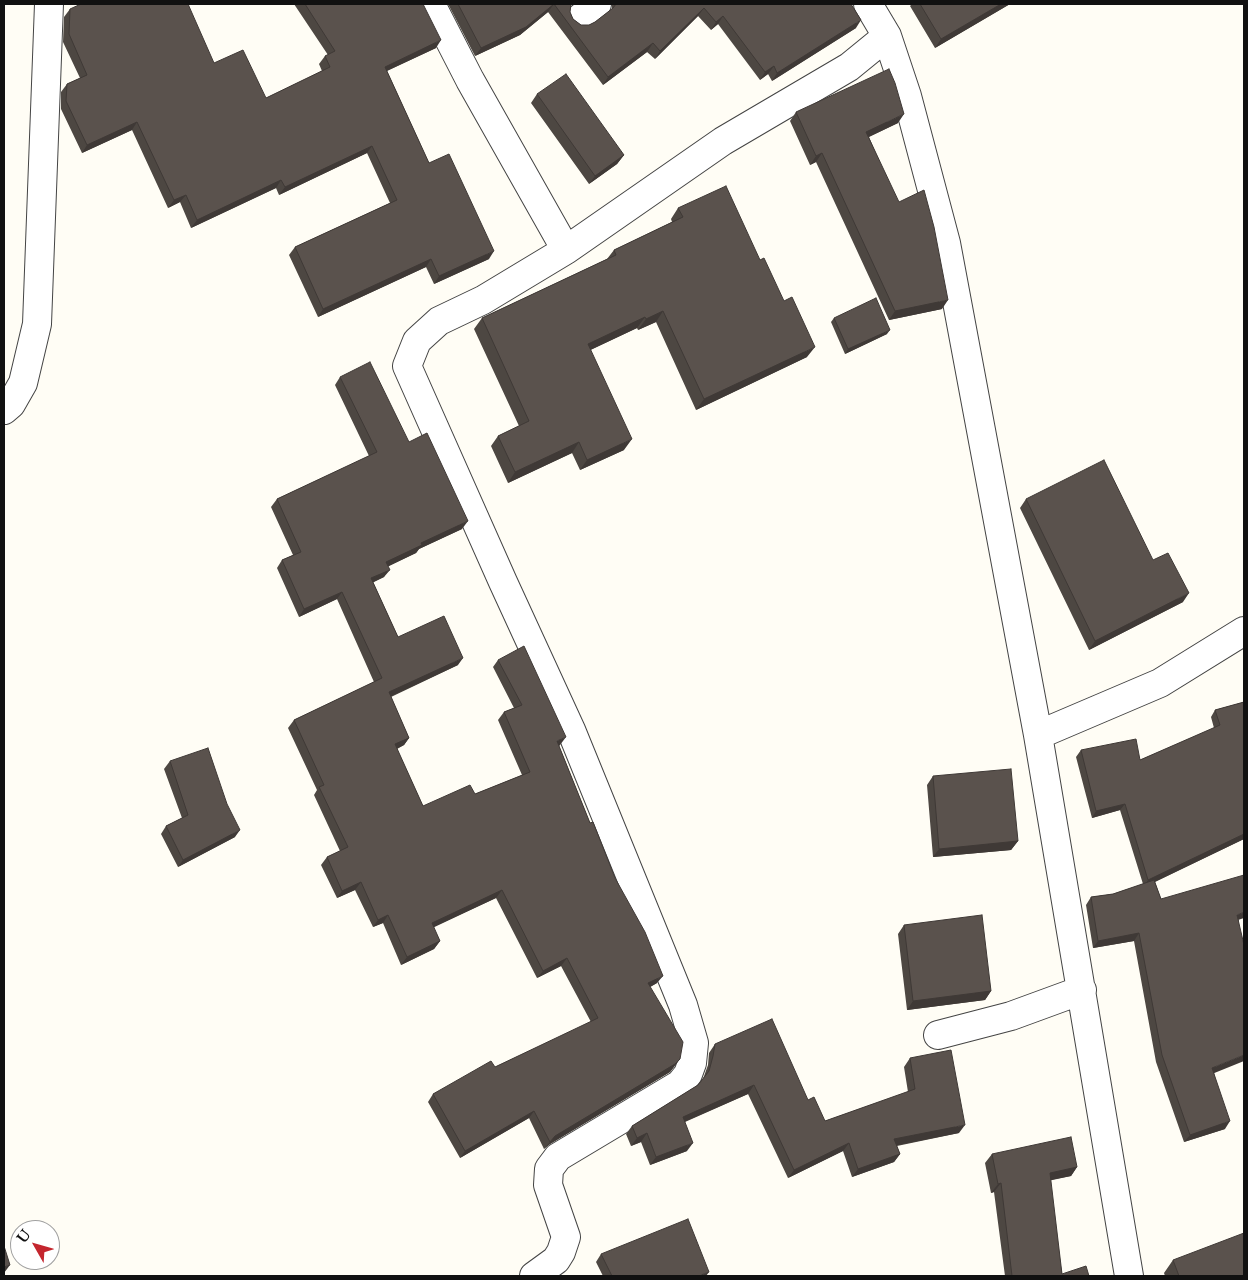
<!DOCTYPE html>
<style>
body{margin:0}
#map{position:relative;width:1248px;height:1280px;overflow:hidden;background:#fffdf5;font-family:"Libre Baskerville",serif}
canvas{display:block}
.frame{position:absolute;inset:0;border:5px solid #111;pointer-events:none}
.north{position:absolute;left:10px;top:1220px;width:50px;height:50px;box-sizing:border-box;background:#fff;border:1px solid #a0a0a0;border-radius:50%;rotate:308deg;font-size:14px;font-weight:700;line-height:20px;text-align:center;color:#111}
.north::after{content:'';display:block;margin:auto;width:18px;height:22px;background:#c4262e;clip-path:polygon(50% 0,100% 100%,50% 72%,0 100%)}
</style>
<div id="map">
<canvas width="1248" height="1280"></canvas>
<div class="frame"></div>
<div class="north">U</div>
</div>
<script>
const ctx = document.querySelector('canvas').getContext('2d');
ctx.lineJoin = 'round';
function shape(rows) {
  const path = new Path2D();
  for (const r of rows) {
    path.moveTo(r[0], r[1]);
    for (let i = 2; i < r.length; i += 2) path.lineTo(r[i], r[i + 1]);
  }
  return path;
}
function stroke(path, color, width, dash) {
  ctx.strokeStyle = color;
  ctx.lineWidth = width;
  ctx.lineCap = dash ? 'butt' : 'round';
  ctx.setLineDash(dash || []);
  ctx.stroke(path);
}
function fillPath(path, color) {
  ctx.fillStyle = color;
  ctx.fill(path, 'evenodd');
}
const minor = shape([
 [431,4,470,80,566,250],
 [868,4,887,36,907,96,946,243,1038,735,1129,1276],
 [580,18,597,4],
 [4,410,11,404,23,383,37,324,49,4],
 [1038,735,1160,683,1244,631],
 [938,1035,1011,1016,1082,990],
 [534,1276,556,1260,561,1252,566,1237,548,1185,549,1169,558,1157,680,1084,688,1074,692,1063,694,1043,683,1005,571,730,503,582,407,366,417,341,439,321,483,300,566,250,723,141,849,67,887,36]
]);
stroke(minor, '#444', 30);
stroke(minor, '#fff', 28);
fillPath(shape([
 [294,4,423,4,436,48,387,71,429,163,489,259,434,284,426,267,318,317,289,255,295,247,390,203,367,153,279,195,276,188,191,228,180,202,168,208,132,130,82,153,61,109,61,92,67,84,80,78,63,42,64,17,70,9,214,63,266,98,322,71,319,64,325,56,328,55],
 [448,4,573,4,571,5,570,12,573,19,581,25,589,25,595,22,612,9,612,4,851,4,856,28,772,81,768,74,760,80,718,24,711,30,698,16,655,59,647,52,603,85,548,12,520,35,475,56],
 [912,4,1010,4,935,48,910,6],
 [537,94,624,155,617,164,589,184,531,103],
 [796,112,898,123,869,137,942,309,889,320,816,162,810,165,790,121],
 [678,208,760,260,807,357,696,410,656,322,638,330,637,328,590,350,624,450,580,470,572,453,508,483,491,446,498,436,519,426,474,329,482,318,607,259,614,250,672,222,671,219],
 [834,318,887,334,845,354,831,322],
 [340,377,409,442,462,529,419,549,416,553,388,566,384,577,373,582,398,637,458,665,391,697,409,738,404,745,397,749,423,806,475,794,522,775,498,720,504,712,514,708,493,667,498,660,560,745,559,746,590,823,657,983,650,987,680,1059,670,1072,550,1144,544,1149,529,1118,460,1158,428,1102,433,1094,495,1067,591,1022,561,966,537,978,496,898,433,927,440,941,434,949,401,965,383,923,373,927,355,890,337,898,321,865,327,857,340,851,314,795,317,790,288,728,294,720,374,682,337,599,299,617,277,568,282,560,293,555,271,507,277,499,369,456,335,385],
 [1026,499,1183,602,1089,650,1020,508],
 [1244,702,1244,839,1155,882,1161,899,1239,920,1214,1073,1225,1129,1184,1142,1156,1062,1134,941,1093,948,1086,905,1091,897,1113,894,1143,884,1120,810,1092,818,1076,757,1081,750,1140,760,1214,728,1211,717,1215,710],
 [170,761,235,837,178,867,161,834,166,826,182,818,164,769],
 [933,776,1018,841,1011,850,933,857,927,785],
 [904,925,991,991,985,1000,907,1010,898,934],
 [715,1044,808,1100,825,1121,908,1092,904,1067,910,1058,959,1133,897,1146,900,1154,894,1162,852,1177,843,1151,788,1178,748,1094,685,1122,687,1151,650,1165,641,1142,631,1146,626,1134,632,1126,698,1085,703,1079,708,1065,709,1053],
 [992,1154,1077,1167,1071,1176,1050,1180,1062,1274,1089,1276,1005,1276,994,1192,991,1193,985,1163],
 [601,1254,706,1276,603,1276,596,1262],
 [1173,1260,1244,1276,1165,1276,1164,1273]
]), '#4d4742');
fillPath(shape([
 [554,4,548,12,520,35,475,56,481,48],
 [1001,4,1010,4,935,48,941,39],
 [704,8,698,16,655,59,660,51],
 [723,16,718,24,711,30,716,22],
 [861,20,856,28,772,81,777,73],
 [441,40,436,48,380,74,385,67],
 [653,43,647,52,603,85,608,77],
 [774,66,768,74,760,80,765,72],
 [904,114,898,123,860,141,866,132],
 [137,122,132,130,82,153,87,145],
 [372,146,367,153,279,195,285,187],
 [822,153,816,162,810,165,816,156],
 [624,155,617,164,589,184,595,176],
 [281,180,276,188,191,228,197,220],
 [186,195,180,202,168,208,174,200],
 [494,251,489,259,434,284,439,276],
 [431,259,426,267,318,317,323,309],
 [948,300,942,309,889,320,895,311],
 [663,311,656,322,638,330,646,319],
 [645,317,637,328,580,355,588,344],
 [890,330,887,334,845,354,848,349],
 [815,347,807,357,696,410,704,399],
 [632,439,624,450,580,470,587,460],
 [579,442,572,453,508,483,515,472],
 [468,521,462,529,419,549,416,553,381,570,386,562,421,543],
 [390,570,384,577,366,586,371,578],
 [342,592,337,599,299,617,304,609],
 [1189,593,1183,602,1089,650,1095,641],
 [463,658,458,665,383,700,389,692],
 [566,737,560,745,552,749,557,741],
 [409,738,404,745,390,752,395,744],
 [1125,804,1120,810,1092,818,1096,811],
 [240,830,235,837,178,867,183,860],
 [1244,834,1244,839,1144,887,1148,880],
 [1018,841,1011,850,933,857,939,849],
 [361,882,355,890,337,898,342,891],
 [502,890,496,898,426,931,432,923],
 [1244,912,1244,918,1232,922,1237,915],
 [388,915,383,923,373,927,378,920],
 [1139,933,1134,941,1093,948,1098,941],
 [440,941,434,949,401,965,407,957],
 [567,958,561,966,537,978,543,971],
 [663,976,657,983,643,991,648,983],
 [991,991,985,1000,907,1010,913,1001],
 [1244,1055,1244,1061,1207,1076,1212,1068],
 [680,1059,670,1072,550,1144,544,1149,550,1142,555,1136],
 [754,1085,748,1094,677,1125,683,1117],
 [534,1111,529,1118,460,1158,465,1151],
 [1230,1121,1225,1129,1184,1142,1190,1135],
 [965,1125,959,1133,888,1147,894,1139],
 [647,1133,641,1142,631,1146,637,1138],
 [693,1143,687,1151,650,1165,656,1157],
 [849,1143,843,1151,788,1178,794,1170],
 [900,1154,894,1162,852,1177,858,1169],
 [1077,1167,1071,1176,1043,1182,1050,1173],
 [1001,1183,994,1192,991,1193,998,1184],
 [10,1265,4,1273,4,1267],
 [709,1272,706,1276,700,1276,701,1275]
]), '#3f3936');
const building = shape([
 [81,4,188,4,214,63,243,50,266,98,330,67,325,56,335,51,305,4,423,4,441,40,385,67,429,163,449,154,494,251,439,276,431,259,323,309,295,247,397,200,372,146,285,187,281,180,197,220,186,195,174,200,137,122,87,145,66,101,67,84,87,75,69,34,70,9,81,4],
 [458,4,571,4,570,12,573,19,581,25,589,25,595,22,613,8,616,4,851,4,861,20,777,73,774,66,765,72,723,16,716,22,704,8,660,51,653,43,608,77,554,4,526,27,481,48,458,4],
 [920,4,1001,4,941,39,920,4],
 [889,69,895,83,904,114,866,132,899,202,924,190,934,227,948,300,895,311,822,153,816,156,796,112,889,69],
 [566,74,624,155,595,176,537,94,566,74],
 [726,186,760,260,764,258,784,301,792,297,815,347,704,399,663,311,646,319,645,317,588,344,632,439,587,460,579,442,515,472,498,436,529,421,482,318,616,255,614,250,683,217,678,208,726,186],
 [876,298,890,330,848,349,834,318,876,298],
 [370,362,409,442,427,433,468,521,421,543,422,545,386,562,390,570,371,578,398,637,444,616,463,658,389,692,409,738,395,744,423,806,470,785,475,794,530,772,504,712,522,705,498,660,524,646,566,737,557,741,590,823,593,822,615,878,645,932,663,976,648,983,683,1042,680,1059,675,1064,555,1136,550,1142,534,1111,465,1151,433,1094,491,1061,495,1067,598,1018,567,958,543,971,502,890,432,923,440,941,407,957,388,915,378,920,361,882,342,891,327,857,348,847,319,787,324,785,294,720,382,678,342,592,304,609,282,560,301,552,277,499,377,452,340,377,370,362],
 [1104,460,1153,560,1168,553,1189,593,1095,641,1026,499,1104,460],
 [1244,702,1244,834,1148,880,1125,804,1096,811,1081,750,1136,739,1140,760,1220,725,1215,710,1244,702],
 [208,748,227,804,240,830,183,860,166,826,188,815,170,761,208,748],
 [1011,769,1018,841,939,849,933,776,1011,769],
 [1244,875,1244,912,1237,915,1244,945,1244,1055,1212,1068,1230,1121,1190,1135,1162,1055,1139,933,1098,941,1091,897,1113,894,1154,880,1161,899,1244,875],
 [982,915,991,991,913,1001,904,925,982,915],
 [772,1019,808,1100,814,1097,825,1121,915,1089,910,1058,951,1050,965,1125,894,1139,900,1154,858,1169,849,1143,794,1170,754,1085,683,1117,693,1143,656,1157,647,1133,637,1138,632,1126,698,1085,709,1071,713,1056,715,1044,772,1019],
 [1071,1137,1077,1167,1050,1173,1062,1274,1086,1266,1089,1276,1012,1276,1001,1183,998,1184,992,1154,1071,1137],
 [688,1219,709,1272,701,1275,702,1276,612,1276,601,1254,688,1219],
 [1244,1233,1244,1276,1179,1276,1173,1260,1244,1233],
 [4,1246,10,1265,4,1267,4,1246]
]);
fillPath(building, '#5a524d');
stroke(building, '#3f3936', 1);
</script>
